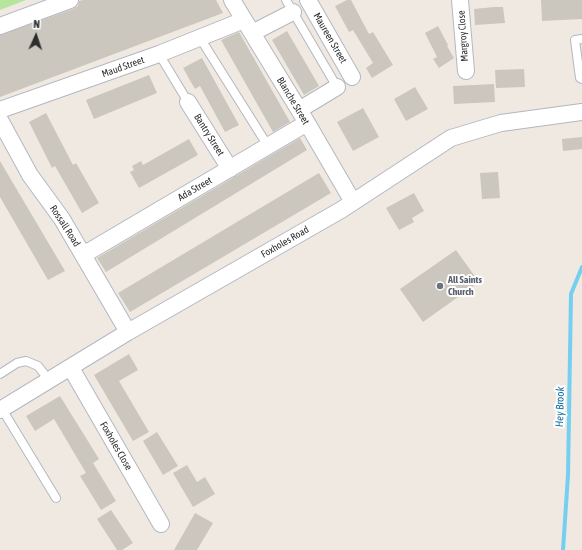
<!DOCTYPE html>
<style>
body{margin:0}
#map{position:relative;width:582px;height:550px;overflow:hidden;background:#efe9e1;font-family:"Asap Condensed",sans-serif}
canvas{display:block}
.north{position:absolute;left:16px;top:16px;width:40px;height:40px;-webkit-text-stroke:3px #fff;paint-order:stroke;rotate:3deg;font-size:11px;font-weight:700;line-height:16px;text-align:center;color:#2e2e2e}
.north::after{content:'';display:block;margin:auto;width:14px;height:18px;background:#2e2e2e;clip-path:polygon(50% 0,100% 100%,50% 72%,0 100%)}
</style>
<div id="map">
<canvas width="582" height="550"></canvas>
<div class="north">N</div>
</div>
<script>
const ctx = document.querySelector('canvas').getContext('2d');
ctx.lineJoin = 'round';
function fillPath(path, color) {
  ctx.fillStyle = color;
  ctx.fill(path, 'evenodd');
}
function shape(rows) {
  const path = new Path2D();
  for (const r of rows) {
    path.moveTo(r[0], r[1]);
    for (let i = 2; i < r.length; i += 2) path.lineTo(r[i], r[i + 1]);
  }
  return path;
}
function stroke(path, color, width, dash) {
  ctx.strokeStyle = color;
  ctx.lineWidth = width;
  ctx.lineCap = dash ? 'butt' : 'round';
  ctx.setLineDash(dash || []);
  ctx.stroke(path);
}
function label(font, color, halo, rows, align = 'center') {
  ctx.font = font + ' "Asap Condensed",sans-serif';
  ctx.lineWidth = 4;
  ctx.setLineDash([]);
  ctx.textBaseline = 'middle';
  ctx.strokeStyle = halo;
  ctx.fillStyle = color;
  for (const [text, x, y, turn = 0] of rows) {
    ctx.save();
    ctx.translate(x, y);
    ctx.rotate((+turn || 0) * Math.PI / 180);
    ctx.textAlign = isNaN(turn) ? turn : align;
    if (halo) ctx.strokeText(text, 0, 0);
    ctx.fillText(text, 0, 0);
    ctx.restore();
  }
}
fillPath(shape([
 [0,0,26,0,0,10]
]), '#b6e59e');
stroke(shape([
 [563,550,568,475,571,294,582,267]
]), '#75cff0', 4);
fillPath(shape([
 [83,0,216,0,223,13,0,97,0,35,73,9,78,6,79,1],
 [347,0,351,0,369,34,373,32,393,65,372,78,366,68,373,63,353,30,349,32,335,6],
 [541,0,582,0,582,19,542,21],
 [494,7,503,7,505,23,475,25,474,9],
 [438,26,448,45,447,46,454,58,439,68,433,59,437,57,425,33],
 [287,31,319,86,304,95,272,40],
 [239,32,290,122,273,132,221,40],
 [202,58,239,125,225,132,200,86,195,89,183,68],
 [524,69,525,87,496,88,495,70],
 [149,75,157,93,94,119,86,100],
 [494,84,495,102,454,104,453,86],
 [415,87,428,109,406,121,394,99],
 [363,108,379,137,353,151,337,122],
 [46,113,73,165,76,163,99,203,82,213,55,166,52,168,29,122],
 [582,137,582,149,563,151,562,139],
 [300,138,307,150,106,272,97,258],
 [189,139,198,155,139,188,130,172,134,170,132,166,141,161,143,165],
 [0,161,65,271,48,280,0,197],
 [498,172,500,198,482,199,480,173],
 [319,173,331,193,130,312,118,293],
 [414,193,424,211,412,218,414,222,399,230,386,208],
 [456,250,479,282,423,322,400,289],
 [129,354,138,370,119,381,149,432,133,441,94,375],
 [60,396,99,459,93,463,116,501,101,510,80,476,86,473,54,419,35,431,26,416],
 [157,432,178,466,163,475,143,441],
 [187,465,197,482,205,477,215,494,193,507,173,473],
 [111,510,133,543,122,550,117,550,97,519],
 [195,513,213,523,197,550,174,550]
]), '#cbc7bf');
const lane = shape([
 [286,0,337,87],
 [200,38,268,146],
 [582,39,575,40,580,78,582,79],
 [159,54,188,102],
 [0,374,17,363,26,361,38,366,49,380],
 [2,409,56,498]
]);
const street = shape([
 [232,0,307,123,353,202],
 [308,0,352,77],
 [460,0,466,71],
 [0,26,70,0],
 [252,33,293,12],
 [188,102,230,169],
 [0,110,159,54,244,20],
 [299,110,337,87],
 [0,120,30,175,62,219,128,332],
 [83,255,307,123],
 [71,368,161,524],
 [0,410,128,332,341,210,451,138,501,123,582,112]
]);
stroke(lane, '#b4b7c1', 10);
stroke(street, '#b4b7c1', 18);
stroke(lane, '#fff', 8);
stroke(street, '#fff', 16);
for (const [x, y, r, color] of [
 [440,286,4,"#6b7280"]
]) {
  const dot = new Path2D();
  dot.arc(x, y, r, 0, 2 * Math.PI);
  ctx.fillStyle = color;
  ctx.fill(dot);
  stroke(dot, '#fff', 1.5);
}
label('10px', '#2e2e2e', '#fff', [
 ["Margroy Close",463,36,-94],
 ["Maureen Street",330,38,60],
 ["Maud Street",123,67,-20],
 ["Blanche Street",293,101,59],
 ["Bantry Street",209,135,58],
 ["Ada Street",195,189,-30],
 ["Rossall Road",65,226,57],
 ["Foxholes Road",285,242,-30],
 ["Foxholes Close",116,446,60]
]);
label('bold 10px', '#5b616d', '#fff', [
 ["All Saints",448,280],
 ["Church",448,292]
], 'left');
label('italic 11px', '#0d6fa3', '#fff', [
 ["Hey Brook",560,407,-89]
]);
</script>
